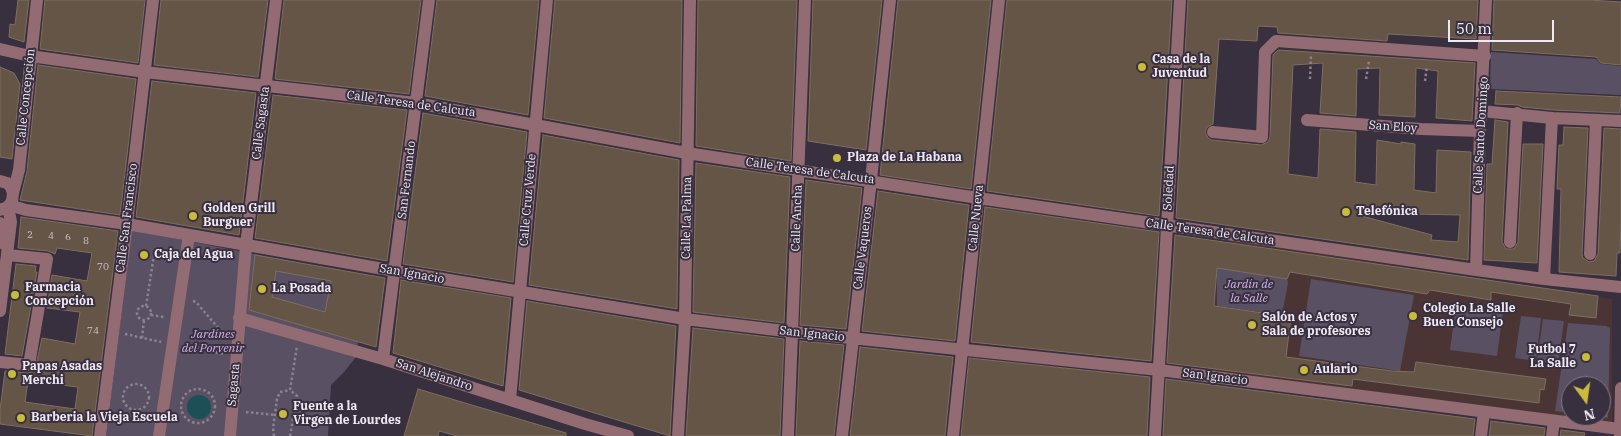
<!DOCTYPE html>
<meta charset="utf-8">
<style>
body{margin:0}
#map{position:relative;width:1621px;height:436px;overflow:hidden;background:#382f3f;font-family:"IBM Plex Serif",serif}
canvas{display:block}
.north{position:absolute;left:1561px;top:376px;width:50px;height:50px;box-sizing:border-box;background:#382f3f;border:1px solid #817987;border-radius:50%;rotate:166deg;font-size:14px;font-weight:700;line-height:20px;text-align:center;color:#efe9f4}
.north::after{content:'';display:block;margin:auto;width:18px;height:22px;background:#c9bb3b;clip-path:polygon(50% 0,100% 100%,50% 72%,0 100%)}
.scale{position:absolute;left:1448px;top:20px;width:106px;height:22px;box-sizing:border-box;border:2px solid #efe9f4;border-top:0;padding-left:6px;font-size:15px;line-height:18px;white-space:nowrap;color:#efe9f4;-webkit-text-stroke:4px #382f3f;paint-order:stroke}
</style>
<div id="map">
<canvas width="1621" height="436"></canvas>
<div class="north">N</div>
<div class="scale">50 m</div>
</div>
<script>
const ctx = document.querySelector('canvas').getContext('2d');
ctx.lineJoin = 'round';
function fillPath(path, color) {
  ctx.fillStyle = color;
  ctx.fill(path, 'evenodd');
}
function shape(rows) {
  const path = new Path2D();
  for (const r of rows) {
    if (r.length === 3) {
      path.moveTo(r[0] + r[2], r[1]);
      path.arc(r[0], r[1], r[2], 0, 2 * Math.PI);
      continue;
    }
    path.moveTo(r[0], r[1]);
    for (let i = 2; i < r.length; i += 2) path.lineTo(r[i], r[i + 1]);
  }
  return path;
}
function stroke(path, color, width, dash) {
  ctx.strokeStyle = color;
  ctx.lineWidth = width;
  ctx.lineCap = dash ? 'butt' : 'round';
  ctx.setLineDash(dash || []);
  ctx.stroke(path);
}
function label(font, color, halo, rows, align = 'center') {
  ctx.font = font + ' "IBM Plex Serif",serif';
  ctx.lineWidth = 4;
  ctx.setLineDash([]);
  ctx.textBaseline = 'middle';
  ctx.strokeStyle = halo;
  ctx.fillStyle = color;
  for (const [text, x, y, turn = 0] of rows) {
    ctx.save();
    ctx.translate(x, y);
    ctx.rotate((+turn || 0) * Math.PI / 180);
    ctx.textAlign = isNaN(turn) ? turn : align;
    if (halo) ctx.strokeText(text, 0, 0);
    ctx.fillText(text, 0, 0);
    ctx.restore();
  }
}
fillPath(shape([
 [1231,240,1612,299,1612,422,1211,372,1217,266,1226,267],
 [1571,386,1601,386,1601,416,1571,416]
]), '#4a3534');
fillPath(shape([
 [1491,52,1596,59,1601,64,1621,66,1621,95,1490,89],
 [132,230,341,271,327,315,324,332,358,342,356,357,344,372,331,385,328,436,106,436],
 [1217,266,1226,267,1228,270,1287,279,1288,283,1282,315,1217,306],
 [1311,279,1414,295,1400,371,1299,356],
 [1456,306,1503,312,1497,356,1450,350],
 [1521,316,1541,318,1536,361,1515,358],
 [1543,319,1564,321,1558,364,1537,361],
 [1568,323,1606,326,1610,328,1608,418,1590,416,1601,416,1601,386,1571,386,1571,413,1555,411]
]), '#5a5063');
fillPath(shape([
 [199,407,12]
]), '#1d4f56');
const building = shape([
 [18,0,29,0,24,42,9,37,10,24,15,25,18,0],
 [45,0,145,0,138,63,40,49,45,0],
 [161,0,268,0,258,77,154,65,161,0],
 [284,0,421,0,409,94,275,79,284,0],
 [437,0,539,0,528,115,425,96,437,0],
 [555,0,682,0,680,143,544,118,555,0],
 [698,0,797,0,791,161,696,146,698,0],
 [813,0,882,0,866,150,808,141,813,0],
 [898,0,991,0,971,189,880,175,898,0],
 [1007,0,1172,0,1159,216,987,191,1007,0],
 [1188,0,1478,0,1476,39,1388,34,1387,41,1278,33,1277,27,1258,26,1257,41,1219,39,1213,124,1207,127,1205,132,1208,138,1212,140,1261,145,1268,142,1270,137,1273,55,1278,50,1475,63,1472,121,1436,118,1438,71,1416,68,1415,117,1379,115,1380,68,1357,69,1356,116,1320,113,1323,63,1293,65,1288,174,1318,178,1320,129,1356,132,1355,182,1376,185,1377,140,1401,144,1401,142,1415,144,1414,190,1436,193,1437,150,1471,152,1468,260,1176,218,1188,0],
 [1362,213,1460,215,1458,242,1431,240,1432,235,1362,216,1362,213],
 [1494,0,1589,0,1621,2,1621,65,1601,63,1596,57,1492,50,1494,0],
 [38,65,136,79,120,215,20,200,27,171,38,65],
 [0,67,14,73,20,84,12,159,0,157,0,67],
 [152,81,256,93,239,235,136,217,152,81],
 [1496,91,1621,97,1620,113,1553,110,1522,107,1518,105,1495,104,1496,91],
 [273,95,407,110,387,261,255,238,273,95],
 [423,113,527,132,513,282,403,264,423,113],
 [1495,120,1508,122,1502,242,1506,249,1514,249,1518,242,1523,144,1543,144,1537,263,1484,260,1487,164,1492,164,1495,120],
 [1564,127,1588,128,1582,254,1583,258,1589,262,1594,261,1598,254,1604,128,1621,129,1621,224,1620,253,1617,253,1616,276,1559,272,1561,189,1557,189,1559,145,1563,145,1564,127],
 [543,135,679,160,677,309,529,285,543,135],
 [696,163,790,177,784,323,693,312,696,163],
 [806,180,862,188,846,329,800,325,806,180],
 [878,191,969,205,955,341,862,331,878,191],
 [985,207,1159,232,1151,361,971,342,985,207],
 [21,217,118,231,92,436,0,424,0,410,5,371,28,373,35,370,42,338,75,344,80,312,47,308,52,275,87,281,92,253,57,248,55,254,48,251,18,248,21,217],
 [28,381,78,387,75,409,25,402,28,381],
 [1175,235,1598,296,1596,318,1569,315,1571,304,1491,292,1491,300,1430,290,1427,294,1290,272,1287,279,1217,268,1214,306,1291,317,1286,357,1392,371,1414,372,1416,362,1546,379,1544,390,1540,389,1539,403,1353,379,1352,386,1167,363,1175,235],
 [255,255,385,278,376,347,249,310,255,255],
 [276,271,331,281,325,312,272,297,276,271],
 [16,264,36,266,35,272,37,272,22,356,5,354,16,264],
 [401,280,511,298,503,386,393,353,401,280],
 [527,301,676,326,670,436,519,390,527,301],
 [693,328,784,339,780,436,686,436,693,328],
 [800,341,844,345,834,436,796,436,800,341],
 [860,347,953,357,945,436,850,436,860,347],
 [969,358,1150,377,1147,436,961,436,969,358],
 [1166,379,1475,419,1473,436,1163,436,1166,379],
 [418,389,566,433,566,436,457,436,439,431,438,436,404,436,418,389],
 [1491,421,1545,428,1544,436,1489,436,1491,421],
 [1561,430,1585,433,1584,436,1560,436,1561,430]
]);
fillPath(building, '#655547');
stroke(building, '#7f6e60', 1);
stroke(shape([
 [1310,79,1311,55],
 [1366,79,1369,61],
 [1425,81,1427,66],
 [193,301,196,302,226,337],
 [144,313,7],
 [146,306,154,255,173,254],
 [151,315,164,317],
 [125,334,161,342],
 [142,338,144,320],
 [186,347,225,354],
 [136,397,13],
 [198,406,17],
 [246,412,275,415],
 [293,418,328,425],
 [274,436,273,428,277,399,280,392,290,390],
 [290,436,297,396,290,390,297,346]
]), '#89828f', 2.5, [2.5, 2.5]);
stroke(shape([
 [0,49,30,56,145,72,416,103,687,153,978,198,1476,270,1544,279,1621,287],
 [1481,111,1552,118],
 [1307,120,1421,129,1480,131],
 [1213,132,1262,137,1265,52,1276,41,1485,56],
 [0,181,7,183,11,187,13,193,12,201,8,207,0,210],
 [13,193,19,170,37,0],
 [9,205,26,210,127,224,395,271,685,319,793,332,1159,370,1620,429],
 [0,223,5,245],
 [1510,242,1517,113],
 [1590,254,1596,120],
 [1476,270,1480,131,1486,0],
 [1544,279,1552,118,1621,121],
 [0,311,11,222,8,207],
 [239,318,383,359,585,424,628,436],
 [383,359,429,0],
 [0,362,29,365,47,259,8,255],
 [510,400,547,0],
 [100,436,127,224,153,0],
 [159,436,189,235],
 [230,436,246,245,276,0],
 [678,436,685,319,690,0],
 [788,436,805,0],
 [842,436,871,180,890,0],
 [953,436,999,0],
 [1155,436,1180,0],
 [1481,436,1484,412],
 [1552,436,1554,421],
 [1620,436,1621,388]
]), '#936b73', 12);
for (const [x, y, r, color] of [
 [1142,67,5,"#c9bb3b"],
 [837,158,5,"#c9bb3b"],
 [1346,212,5,"#c9bb3b"],
 [193,216,5,"#c9bb3b"],
 [144,255,5,"#c9bb3b"],
 [262,289,5,"#c9bb3b"],
 [15,295,5,"#c9bb3b"],
 [1413,316,5,"#c9bb3b"],
 [1252,325,5,"#c9bb3b"],
 [1586,357,5,"#c9bb3b"],
 [1304,370,5,"#c9bb3b"],
 [12,374,5,"#c9bb3b"],
 [283,414,5,"#c9bb3b"],
 [21,418,5,"#c9bb3b"]
]) {
  const dot = new Path2D();
  dot.arc(x, y, r, 0, 2 * Math.PI);
  ctx.fillStyle = color;
  ctx.fill(dot);
  stroke(dot, '#382f3f', 2);
}
label('10px', '#ccc4c9', null, [
 ["2",30,235],
 ["4",51,236],
 ["6",68,237],
 ["8",86,241],
 ["70",103,267],
 ["74",93,331]
]);
label('bold 12px', '#efe9f4', '#382f3f', [
 ["Casa de la",1152,60],
 ["Juventud",1152,74],
 ["Plaza de La Habana",847,158],
 ["Golden Grill",203,209],
 ["Burguer",203,223],
 ["Telefónica",1356,212],
 ["Caja del Agua",154,255],
 ["Farmacia",25,288],
 ["Concepción",25,302],
 ["La Posada",272,289],
 ["Colegio La Salle",1423,309],
 ["Buen Consejo",1423,323],
 ["Salón de Actos y",1262,318],
 ["Sala de profesores",1262,332],
 ["Futbol 7",1576,350,"right"],
 ["La Salle",1576,364,"right"],
 ["Papas Asadas",22,367],
 ["Merchi",22,381],
 ["Aulario",1314,370],
 ["Fuente a la",293,407],
 ["Virgen de Lourdes",293,421],
 ["Barberia la Vieja Escuela",31,418]
], 'left');
label('12px', '#efe9f4', '#382f3f', [
 ["Calle Concepción",26,97,-84],
 ["Calle Teresa de Calcuta",411,104,8],
 ["Calle Sagasta",261,123,-83],
 ["San Eloy",1393,127,4],
 ["Calle Santo Domingo",1481,135,-87],
 ["Calle Teresa de Calcuta",810,171,8],
 ["San Fernando",407,180,-83],
 ["Soledad",1169,188,-87],
 ["Calle Cruz Verde",528,200,-85],
 ["Calle San Francisco",127,218,-83],
 ["Calle La Palma",687,218,-89],
 ["Calle Ancha",797,218,-88],
 ["Calle Nueva",976,218,-84],
 ["Calle Teresa de Calcuta",1210,232,8],
 ["Calle Vaqueros",863,248,-83],
 ["San Ignacio",412,274,10],
 ["San Ignacio",812,334,6],
 ["San Alejandro",434,375,18],
 ["San Ignacio",1215,377,7],
 ["Sagasta",234,385,-85]
]);
label('italic 12px', '#d0b2e9', '#382f3f', [
 ["Jardín de",1249,285],
 ["la Salle",1249,299],
 ["Jardínes",213,335],
 ["del Porvenir",213,349]
]);
</script>
